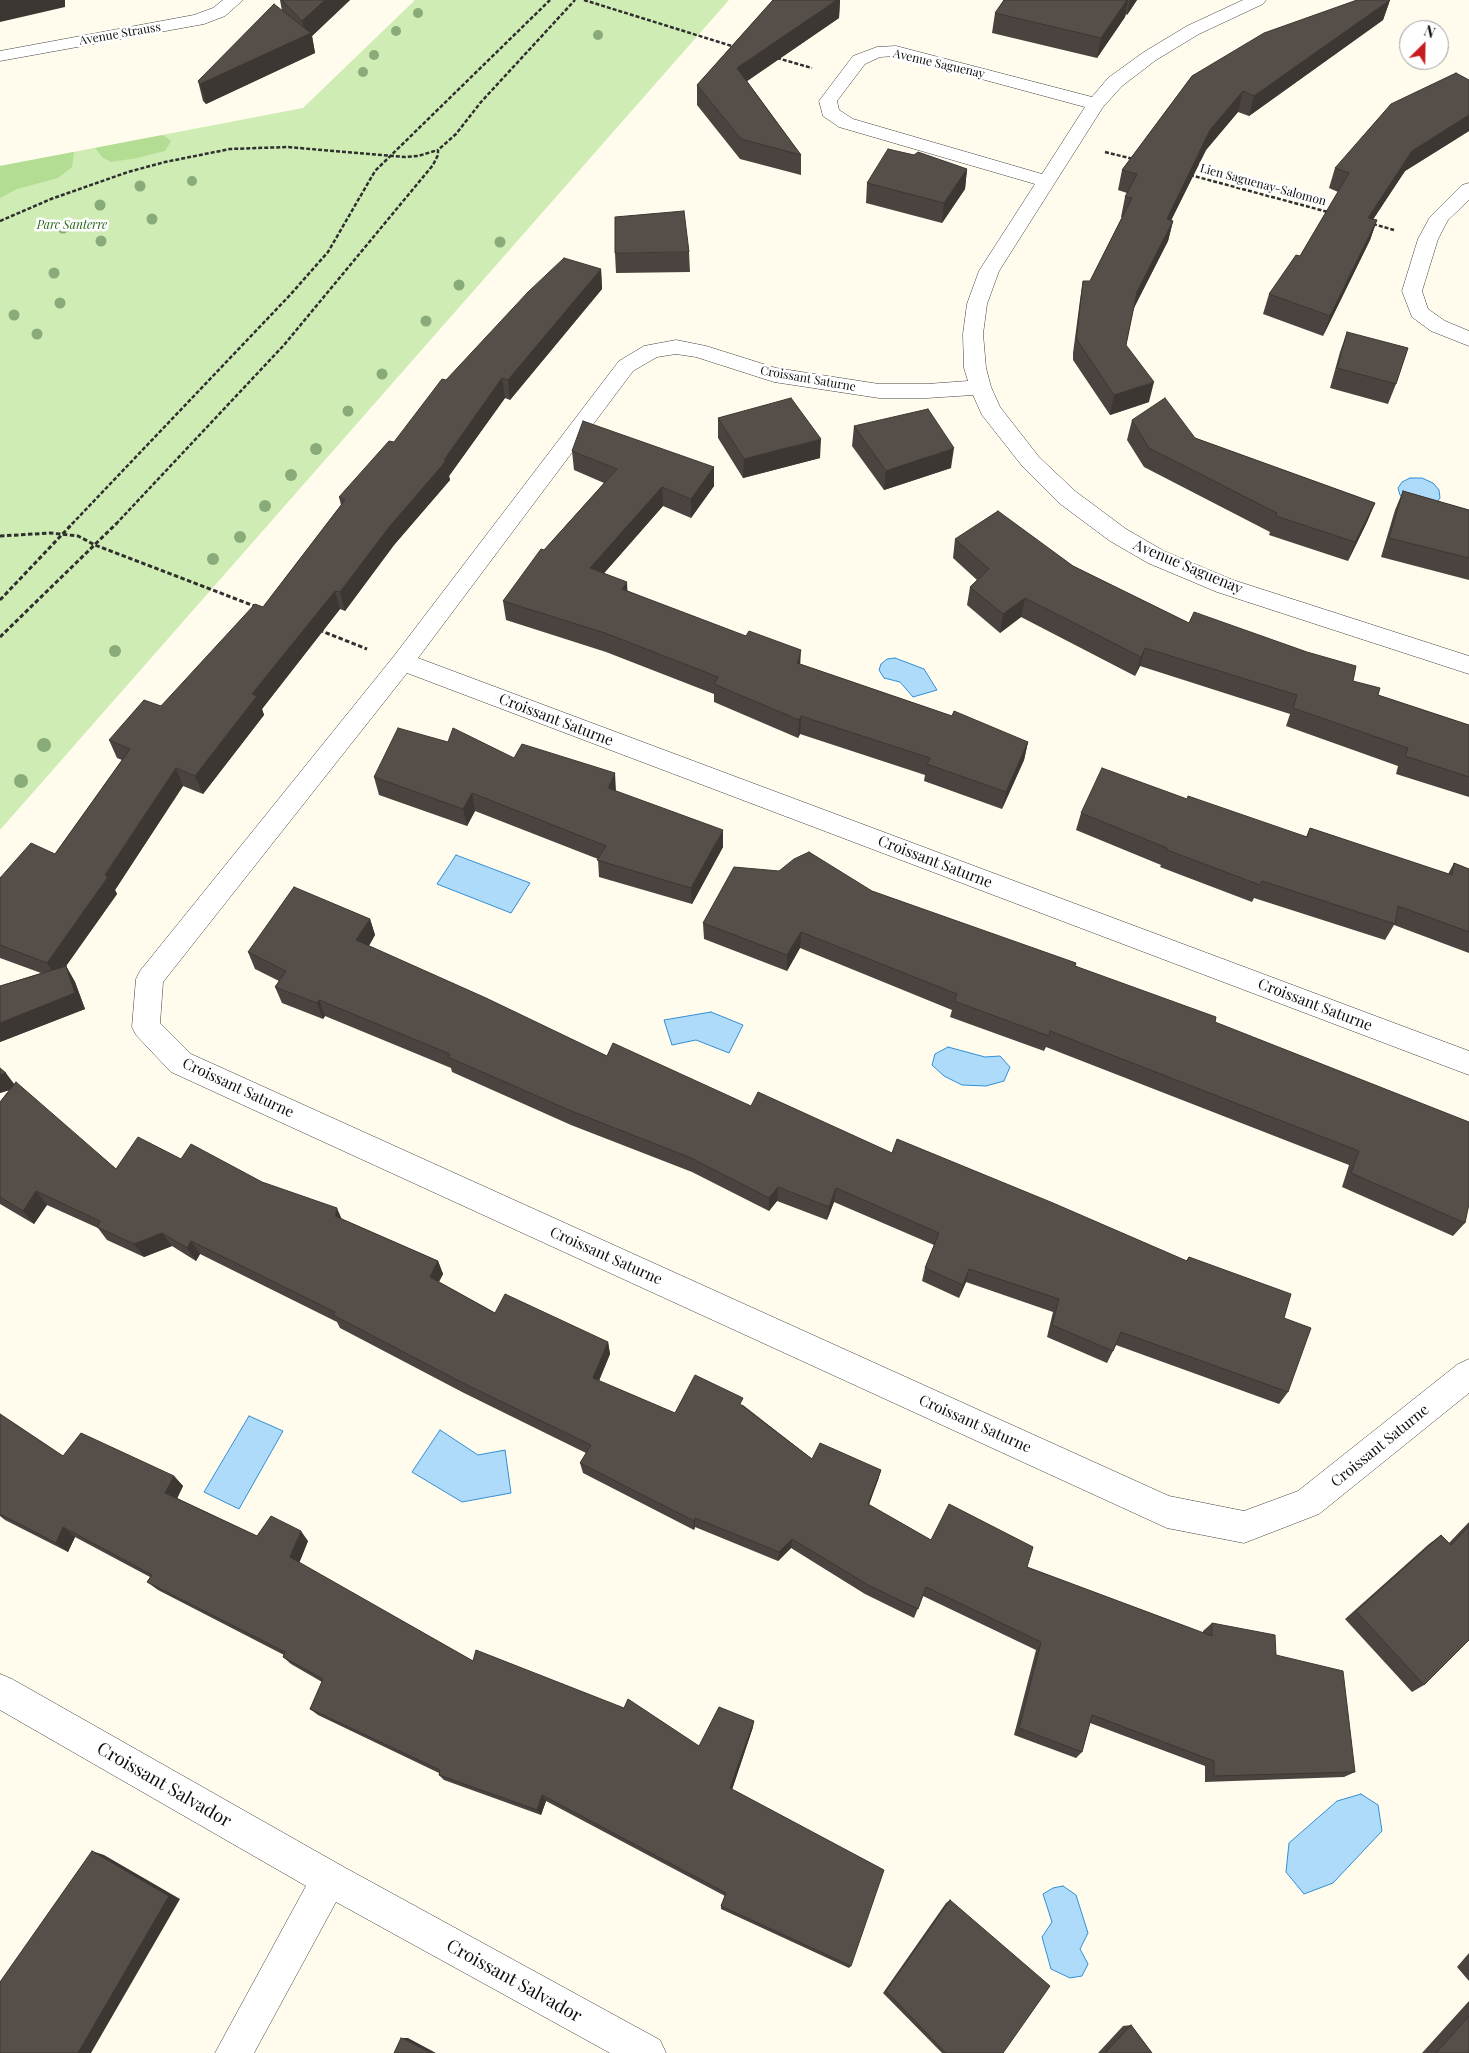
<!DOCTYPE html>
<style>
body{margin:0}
#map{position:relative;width:1469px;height:2053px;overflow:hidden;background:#fffced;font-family:"Playfair Display",serif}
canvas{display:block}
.north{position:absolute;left:1399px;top:20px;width:50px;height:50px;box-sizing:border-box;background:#fff;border:1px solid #9e9e9e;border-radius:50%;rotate:23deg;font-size:14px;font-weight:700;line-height:20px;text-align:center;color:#0d0d0d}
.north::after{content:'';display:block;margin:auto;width:18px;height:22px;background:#c51d1f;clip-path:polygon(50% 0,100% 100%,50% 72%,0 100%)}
</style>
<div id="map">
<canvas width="1469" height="2053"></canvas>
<div class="north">N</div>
</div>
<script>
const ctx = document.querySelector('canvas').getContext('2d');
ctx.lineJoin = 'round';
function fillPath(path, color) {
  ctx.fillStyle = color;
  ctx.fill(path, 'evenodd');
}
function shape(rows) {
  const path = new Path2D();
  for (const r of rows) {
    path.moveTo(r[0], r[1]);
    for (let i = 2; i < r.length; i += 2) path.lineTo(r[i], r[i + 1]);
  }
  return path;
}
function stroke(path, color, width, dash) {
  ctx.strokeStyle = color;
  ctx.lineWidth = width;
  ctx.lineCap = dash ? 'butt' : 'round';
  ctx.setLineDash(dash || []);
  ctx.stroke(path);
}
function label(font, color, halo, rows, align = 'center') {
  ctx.font = font + ' "Playfair Display",serif';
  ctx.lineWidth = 5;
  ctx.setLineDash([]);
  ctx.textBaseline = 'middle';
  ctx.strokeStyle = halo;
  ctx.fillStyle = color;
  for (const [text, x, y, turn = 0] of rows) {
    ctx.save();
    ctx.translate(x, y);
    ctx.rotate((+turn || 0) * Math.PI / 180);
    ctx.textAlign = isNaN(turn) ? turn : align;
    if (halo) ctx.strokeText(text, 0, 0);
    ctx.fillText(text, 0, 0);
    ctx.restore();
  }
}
fillPath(shape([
 [415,0,729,0,0,830,0,166,303,108]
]), '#cfecb4');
fillPath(shape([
 [163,135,171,141,165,151,137,158,111,162,102,157,95,148],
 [74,152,72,167,58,178,17,189,0,198,0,166]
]), '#b2dd93');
const water = shape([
 [1410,478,1422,478,1433,483,1439,490,1440,498,1436,504,1406,502,1400,495,1398,488,1402,482,1410,478],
 [895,658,924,669,937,690,913,697,900,682,884,678,879,670,881,664,887,659,895,658],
 [456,855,530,883,511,913,437,884,456,855],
 [711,1012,743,1025,729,1053,696,1040,672,1045,664,1020,711,1012],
 [948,1047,985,1057,1000,1056,1010,1067,1004,1081,986,1086,962,1085,944,1076,932,1065,935,1054,948,1047],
 [249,1416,283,1431,239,1509,204,1492,249,1416],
 [440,1430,478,1455,505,1450,511,1493,462,1502,412,1472,440,1430],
 [1361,1794,1378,1805,1382,1831,1333,1883,1304,1894,1286,1872,1289,1843,1337,1801,1361,1794],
 [1063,1886,1076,1895,1088,1933,1080,1949,1088,1964,1082,1976,1070,1978,1051,1969,1042,1937,1052,1922,1043,1894,1053,1888,1063,1886]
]);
fillPath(water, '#aedbfa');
stroke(water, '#318ed5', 1);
const minor = shape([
 [223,0,243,0,225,16,204,24,0,61,0,51,194,15,213,8,223,0],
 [1243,0,1266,0,1263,4,1199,34,1156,60,1122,86,1103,107,999,271,987,304,983,334,986,368,991,387,1000,407,1039,457,1075,491,1126,529,1164,551,1233,580,1469,656,1469,674,1217,592,1148,563,1110,541,1059,503,1023,467,982,415,973,395,927,398,879,398,774,382,696,357,676,354,657,357,633,371,418,658,1469,1051,1469,1075,407,673,163,982,160,1023,191,1054,1169,1496,1244,1511,1298,1491,1458,1364,1469,1359,1469,1393,1319,1514,1244,1543,1167,1528,1156,1523,171,1072,136,1035,132,1027,136,979,140,971,394,656,619,361,644,346,676,340,706,346,776,368,879,384,927,384,968,381,964,368,963,334,967,304,979,271,1035,184,839,127,823,116,819,101,853,56,877,47,896,46,1092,97,1108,78,1144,52,1187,26,1243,0],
 [896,56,1085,107,1042,174,853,119,839,110,837,101,865,64,880,57,896,56],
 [1469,183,1469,200,1448,220,1438,239,1422,291,1428,309,1445,321,1469,331,1469,346,1431,331,1412,317,1402,291,1418,239,1430,217,1462,185,1469,183],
 [0,1674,12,1679,342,1866,660,2040,666,2053,610,2053,336,1902,254,2053,215,2053,306,1886,0,1710,0,1674]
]);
stroke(minor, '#404040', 1);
stroke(shape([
 [584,0,735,47],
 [777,58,812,68],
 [1105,152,1133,159],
 [1190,175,1328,212],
 [0,221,51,199,128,172,165,162,230,149,287,147,405,157,418,156,438,150],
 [1373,224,1394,230],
 [72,524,291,294,328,252,375,171,550,0],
 [116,524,284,345,433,165,438,155,438,150,456,134,481,102,575,0]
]), '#2f2f2f', 2.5, [4, 2]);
stroke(shape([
 [0,536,50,533,78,536,95,545,257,607],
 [0,600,73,523],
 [319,630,367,649],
 [0,637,117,523]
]), '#2f2f2f', 3, [4.5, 2.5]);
fillPath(minor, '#fff');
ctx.fillStyle = '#88ab79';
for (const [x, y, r] of [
 [418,13,5],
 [396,31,5],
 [598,35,5],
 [374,55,5],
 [363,72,5],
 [192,181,5],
 [140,186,5.5],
 [100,205,5.5],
 [152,219,5.5],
 [63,228,5.5],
 [101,241,5.5],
 [500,242,5.5],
 [54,273,5.5],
 [459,285,5.5],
 [60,303,5.5],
 [14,315,5.5],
 [426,321,5.5],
 [37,334,5.5],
 [382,374,5.5],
 [348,411,5.5],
 [316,449,6],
 [291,475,6],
 [265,506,6],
 [240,537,6],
 [213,559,6],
 [115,651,6],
 [44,745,7],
 [21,781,7]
]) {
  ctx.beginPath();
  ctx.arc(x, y, r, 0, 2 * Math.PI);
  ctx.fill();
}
fillPath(shape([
 [280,0,350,0,312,36,315,53,206,104,203,101,198,81,282,11],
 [773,0,840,0,839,18,747,81,801,155,801,175,740,159,697,105,697,85],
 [1004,0,1137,0,1127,15,1126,14,1125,17,1097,58,992,33,995,13],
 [1390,0,1383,20,1249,116,1238,112,1206,150,1171,220,1173,221,1168,241,1133,309,1126,345,1149,402,1110,415,1073,360,1073,353,1080,300,1083,281,1090,281,1122,217,1121,217,1125,197,1127,193,1118,190,1122,170,1192,76],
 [1469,80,1469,131,1405,171,1373,219,1377,220,1370,240,1323,336,1263,314,1269,294,1300,256,1338,192,1329,188,1335,168],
 [967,169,965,189,942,223,866,203,867,183],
 [689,252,690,272,616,273,615,253],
 [601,269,602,289,510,400,505,398,449,476,450,480,394,545,345,611,340,609,262,709,264,715,203,794,183,786,115,890,117,894,66,966,75,982,85,1009,0,1042,0,986,41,973,0,958,0,878,55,854,122,760,117,758,109,740,161,706,263,607,341,505,339,497,394,442],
 [1347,332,1396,384,1388,404,1330,388,1340,352],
 [718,418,820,458,743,478,718,438],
 [1132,420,1195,438,1375,503,1367,522,1348,561,1269,535,1270,532,1144,467,1127,440],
 [854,426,951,468,884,490,852,446],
 [572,451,714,467,714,486,691,518,663,506,604,573,628,591,800,664,1028,742,1024,760,1002,809,924,781,925,775,800,734,798,738,714,702,714,694,606,652,506,620,503,601,544,550,604,483,574,470],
 [1403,491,1469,510,1469,580,1381,557,1395,510],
 [955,539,1073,566,1189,623,1353,681,1378,695,1469,725,1469,797,1396,774,1398,766,1286,726,1290,714,1140,666,1135,676,1021,617,1000,633,967,605,970,587,977,580,953,558],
 [448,742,514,758,616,791,723,847,692,904,599,877,598,859,475,811,467,826,379,795,374,777],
 [1187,799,1306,837,1310,828,1448,874,1454,863,1469,869,1469,953,1394,925,1385,940,1254,898,1252,902,1160,867,1161,865,1076,830,1081,813],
 [872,891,1075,966,1215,1022,1465,1223,1453,1236,1342,1187,1349,1165,1046,1047,1044,1051,950,1017,952,1010,800,948,787,971,704,939,703,923],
 [370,919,375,935,369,946,607,1056,751,1106,892,1153,1186,1261,1189,1257,1284,1318,1288,1392,1279,1404,1116,1345,1107,1363,1047,1337,1053,1312,966,1282,959,1298,922,1281,925,1268,934,1245,834,1202,827,1220,777,1201,769,1211,692,1172,571,1125,452,1072,451,1068,325,1016,323,1019,282,1003,275,987,279,981,255,969,248,952],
 [0,1068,14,1084,116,1169,181,1159,262,1182,342,1219,438,1261,443,1274,439,1282,495,1313,608,1342,610,1354,599,1381,675,1413,743,1405,812,1459,881,1470,878,1480,869,1505,931,1540,1027,1567,1203,1633,1203,1631,1212,1623,1276,1655,1355,1772,1344,1777,1205,1782,1205,1766,1090,1723,1082,1752,1076,1758,1014,1735,1036,1650,923,1596,914,1618,865,1594,791,1548,778,1561,695,1527,694,1530,583,1473,580,1463,586,1453,464,1393,340,1328,337,1322,200,1254,196,1261,172,1246,144,1257,107,1240,98,1228,47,1205,34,1224,0,1204,0,1102,9,1090,0,1093],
 [0,1414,63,1456,174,1476,183,1486,177,1498,257,1536,308,1541,299,1563,473,1661,699,1746,753,1727,732,1789,851,1966,849,1968,721,1909,721,1906,725,1896,546,1801,541,1815,444,1780,439,1775,439,1773,318,1715,310,1709,322,1682,291,1664,283,1657,284,1655,158,1590,147,1582,150,1577,75,1537,68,1552,5,1520,0,1516],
 [1469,1522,1469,1640,1424,1685,1412,1692,1345,1619,1429,1544,1441,1535,1449,1543],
 [950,1900,1003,2053,942,2053,883,1993,946,1903],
 [1469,1953,1469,1981,1457,1967],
 [1469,2001,1469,2053,1422,2053],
 [1131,2025,1152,2053,1098,2053,1123,2026]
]), '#4a433f');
fillPath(shape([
 [0,0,65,0,65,7,0,22],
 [325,0,350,0,312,36,315,53,206,104,200,84,305,35,302,21],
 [837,0,840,0,839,18,737,88,737,68],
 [1127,0,1128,0,1125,17,1097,58,1101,38],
 [1130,0,1137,0,1127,15],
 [1390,0,1383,20,1249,116,1254,96],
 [1243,91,1238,112,1206,150,1162,239,1167,219,1210,130],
 [1469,115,1469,131,1405,171,1361,238,1368,218,1412,151],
 [967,169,965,189,942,223,944,203],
 [1377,220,1370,240,1323,336,1330,316],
 [1173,221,1168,241,1132,312,1137,292],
 [601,269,602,289,510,400,508,380],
 [502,378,505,398,449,476,450,480,394,545,345,611,340,592,390,526,444,460],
 [1154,382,1149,402,1110,415,1114,395],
 [821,439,820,458,743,478,744,459],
 [954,448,951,468,884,490,886,471],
 [714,467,714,486,691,518,691,499],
 [662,487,663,506,592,587,590,568],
 [1375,503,1367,522,1348,561,1355,542],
 [627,582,628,601,622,589],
 [335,591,340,609,262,709,264,715,203,794,195,776,252,694],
 [1025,598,1021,617,1000,633,1003,614],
 [1145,648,1140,666,1135,676,1141,657],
 [801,650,800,668,797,663],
 [801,716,800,734,798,738,799,720],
 [1028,742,1024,760,1002,809,1006,792],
 [176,768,183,786,115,890,117,894,66,966,75,982,85,1009,0,1042,0,1023,57,979,47,963],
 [615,773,616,791,608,788],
 [472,793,475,811,467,826,463,809],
 [723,830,723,847,692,904,691,888],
 [370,919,375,935,362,957,356,940],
 [801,932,800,948,787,971,787,955],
 [319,1000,325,1016,323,1019,317,1003],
 [6,1073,17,1088,0,1093,0,1075],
 [778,1187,777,1201,769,1211,769,1198],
 [836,1188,834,1202,827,1220,829,1207],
 [36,1191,47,1205,34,1224,23,1211],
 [337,1208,343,1222,335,1216],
 [162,1233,172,1246,144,1257,134,1244],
 [191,1241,200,1254,196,1261,187,1248],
 [438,1261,443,1274,435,1289,430,1277],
 [969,1269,966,1282,959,1298,963,1285],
 [608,1342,610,1354,595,1390,593,1378],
 [881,1470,878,1480,865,1514,868,1504],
 [174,1476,183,1486,175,1503,165,1493],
 [695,1518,695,1527,694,1530,694,1521],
 [63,1527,75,1537,68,1552,56,1543],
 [301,1531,308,1541,298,1566,290,1557],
 [792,1539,791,1548,778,1561,779,1552],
 [754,1721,753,1727,731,1793,730,1788],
 [542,1795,546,1801,541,1815,537,1810],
 [92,1851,104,1855,180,1899,91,2053,78,2053],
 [401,2038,408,2038,436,2053,431,2053]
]), '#3c3733');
const building = shape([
 [282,0,325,0,302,21,282,0],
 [773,0,837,0,737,68,801,155,741,139,697,85,773,0],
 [1004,0,1127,0,1101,38,995,13,1004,0],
 [1357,0,1390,0,1254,96,1243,91,1210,130,1167,219,1173,221,1137,292,1126,345,1154,382,1114,395,1077,340,1077,333,1083,281,1090,281,1132,198,1125,197,1137,174,1122,170,1192,76,1264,33,1357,0],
 [274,4,311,33,200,84,198,81,274,4],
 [1456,73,1469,80,1469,115,1412,151,1368,218,1377,220,1330,316,1269,294,1296,255,1300,256,1349,173,1335,168,1391,104,1456,73],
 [888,149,914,155,918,152,967,169,944,203,867,183,888,149],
 [684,211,689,252,615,253,615,217,684,211],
 [564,258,601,269,508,380,502,378,444,460,446,461,390,526,340,592,335,591,252,694,257,696,195,776,176,768,105,875,108,877,47,963,0,945,0,878,31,843,55,854,130,749,109,740,144,700,161,706,255,604,263,607,345,500,339,497,389,441,394,442,442,379,446,380,528,292,564,258],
 [1347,332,1408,348,1396,384,1337,368,1347,332],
 [791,398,821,439,744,459,718,418,791,398],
 [1165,398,1195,438,1375,503,1355,542,1276,516,1277,513,1149,448,1132,420,1165,398],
 [928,409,954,448,886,471,854,426,928,409],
 [583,421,714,467,691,499,662,487,590,568,627,582,622,589,746,636,749,631,801,650,797,663,952,716,954,711,1028,742,1006,792,927,764,930,758,801,716,799,720,714,684,718,677,605,633,503,601,541,549,544,550,617,469,572,451,583,421],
 [1403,491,1469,510,1469,558,1389,538,1403,491],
 [998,511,1073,566,1189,623,1194,612,1307,652,1356,666,1353,681,1380,688,1378,695,1469,725,1469,777,1405,756,1408,748,1293,708,1297,695,1145,648,1141,657,1025,598,1003,614,970,587,989,569,955,539,998,511],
 [398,728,448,742,453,728,514,758,522,744,615,773,608,788,723,830,691,888,597,860,606,846,472,793,463,809,374,777,398,728],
 [1102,768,1187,799,1188,796,1307,837,1310,828,1452,875,1454,863,1469,869,1469,932,1398,906,1395,924,1262,881,1260,885,1167,850,1167,848,1081,813,1102,768],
 [809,852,872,891,1076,963,1075,966,1216,1017,1215,1022,1469,1122,1469,1204,1465,1223,1351,1173,1359,1151,1050,1031,1049,1036,954,1001,957,994,801,932,787,955,703,923,734,867,779,871,794,859,809,852],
 [294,887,370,919,356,940,486,998,607,1056,613,1043,751,1106,758,1092,892,1153,897,1139,1053,1203,1187,1261,1189,1257,1291,1294,1284,1318,1311,1328,1288,1392,1121,1332,1113,1351,1052,1325,1059,1299,969,1269,963,1285,925,1268,939,1233,836,1188,829,1207,778,1187,769,1198,691,1158,569,1110,448,1057,450,1054,319,1000,317,1003,275,987,286,971,248,952,294,887],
 [66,966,75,993,0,1023,0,986,66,966],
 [0,1068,6,1073,0,1075,0,1068],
 [16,1082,116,1169,138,1137,181,1159,191,1144,262,1182,337,1208,335,1216,438,1261,430,1277,495,1313,505,1294,608,1342,593,1378,675,1413,695,1375,743,1398,740,1404,812,1459,820,1443,881,1470,868,1504,931,1540,949,1504,1033,1547,1027,1567,1212,1636,1212,1623,1275,1635,1276,1655,1343,1671,1355,1772,1214,1776,1214,1761,1092,1715,1082,1752,1019,1728,1041,1642,926,1587,918,1609,868,1585,792,1539,779,1552,695,1518,694,1521,580,1463,591,1445,459,1381,333,1315,335,1312,191,1241,187,1248,162,1233,134,1244,97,1227,100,1221,36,1191,23,1211,0,1197,0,1102,16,1082],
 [0,1414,63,1456,81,1433,174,1476,165,1493,257,1536,271,1516,301,1531,290,1557,473,1661,476,1650,624,1708,628,1699,699,1746,719,1707,754,1721,730,1788,884,1870,851,1966,721,1906,726,1893,542,1795,537,1810,439,1775,440,1770,310,1709,323,1679,283,1657,285,1652,147,1582,152,1575,63,1527,56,1543,0,1514,0,1414],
 [1469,1526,1469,1640,1424,1685,1356,1611,1441,1535,1451,1545,1469,1526],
 [92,1851,169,1896,78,2053,0,2053,0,1982,92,1851],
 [950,1900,1050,1986,1003,2053,946,2053,886,1991,950,1900],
 [1469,2016,1469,2053,1436,2053,1469,2016],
 [1131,2025,1152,2053,1105,2053,1131,2025],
 [401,2038,431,2053,394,2053,401,2038]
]);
fillPath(building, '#564e49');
stroke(building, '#3c3733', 1);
label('12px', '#0d0d0d', '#fff', [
 ["Avenue Strauss",120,34,-10],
 ["Avenue Saguenay",939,64,13],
 ["Lien Saguenay-Salomon",1263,185,15],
 ["Croissant Saturne",808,379,10]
]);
label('italic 12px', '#27681a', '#fff', [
 ["Parc Santerre",72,225]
]);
label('15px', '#0d0d0d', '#fff', [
 ["Avenue Saguenay",1188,567,23],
 ["Croissant Saturne",556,720,21],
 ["Croissant Saturne",935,862,21],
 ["Croissant Saturne",1315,1005,21],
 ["Croissant Saturne",238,1088,25],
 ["Croissant Saturne",606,1256,24],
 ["Croissant Saturne",975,1424,24],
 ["Croissant Saturne",1380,1446,-39]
]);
label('18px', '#0d0d0d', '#fff', [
 ["Croissant Salvador",164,1785,30],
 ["Croissant Salvador",514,1981,29]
]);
</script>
